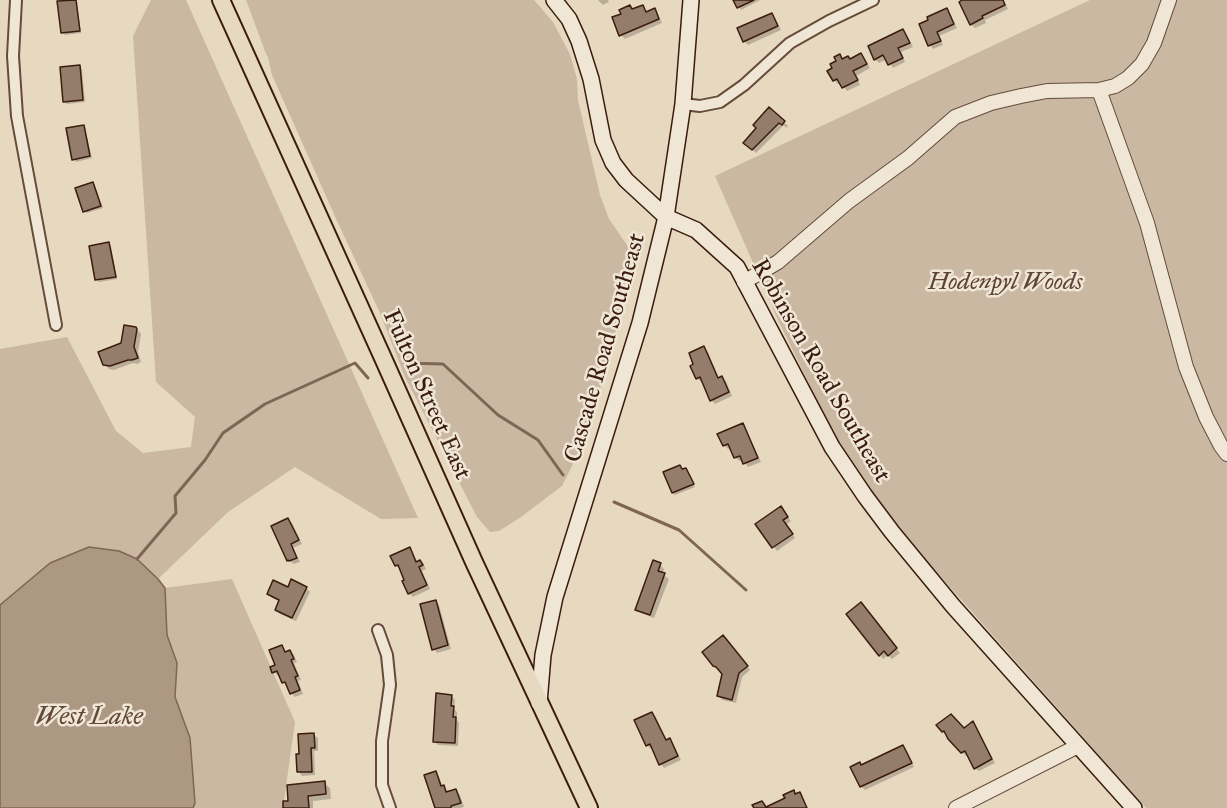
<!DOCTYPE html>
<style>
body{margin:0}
canvas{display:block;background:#e7d8c0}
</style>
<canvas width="1227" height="808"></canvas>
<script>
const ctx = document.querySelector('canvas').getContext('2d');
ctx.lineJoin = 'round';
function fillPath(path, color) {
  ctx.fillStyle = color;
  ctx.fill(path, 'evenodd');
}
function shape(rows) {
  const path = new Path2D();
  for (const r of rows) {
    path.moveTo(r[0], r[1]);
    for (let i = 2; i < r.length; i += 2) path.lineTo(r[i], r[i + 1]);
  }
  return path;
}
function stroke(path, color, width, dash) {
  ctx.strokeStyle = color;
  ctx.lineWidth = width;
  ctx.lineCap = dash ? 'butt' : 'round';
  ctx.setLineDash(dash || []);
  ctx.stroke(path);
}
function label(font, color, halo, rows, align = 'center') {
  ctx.font = font + ' "IM FELL Great Primer",serif';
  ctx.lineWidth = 5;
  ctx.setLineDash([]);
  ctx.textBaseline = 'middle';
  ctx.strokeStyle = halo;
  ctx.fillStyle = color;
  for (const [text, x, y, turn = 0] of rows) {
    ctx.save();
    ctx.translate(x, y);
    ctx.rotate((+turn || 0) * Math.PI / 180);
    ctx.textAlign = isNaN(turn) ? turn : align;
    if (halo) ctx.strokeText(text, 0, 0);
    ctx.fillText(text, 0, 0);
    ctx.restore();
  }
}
fillPath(shape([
 [151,0,186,0,418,518,381,519,295,467,228,512,158,579,137,559,7,599,0,605,0,349,67,337,116,431,143,453,191,447,195,417,156,382,133,36],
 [246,0,534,0,553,22,570,54,577,79,578,100,600,195,609,219,631,251,633,257,631,271,608,363,586,434,571,468,562,486,521,517,499,531,490,532,477,517,405,377,380,313,338,223,272,75,268,57,266,54],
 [1090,0,1227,0,1227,808,1146,808,902,533,865,484,833,433,778,320,715,176],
 [232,579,295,722,283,808,193,808,195,803,190,738,175,697,177,663,167,635,165,588]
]), '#cab8a2');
const water = shape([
 [89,547,119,551,137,559,158,579,165,588,167,635,177,663,175,697,190,738,195,803,193,808,0,808,0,605,50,563,89,547]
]);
fillPath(water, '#ad9883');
stroke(water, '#7f6654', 1.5);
fillPath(shape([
 [75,0,77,2,81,33,65,35,63,32,59,2],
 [598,0,608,0,609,2,603,5],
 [735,0,760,0,741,10],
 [966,0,1004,0,1008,9,985,20,986,23,975,28,971,24],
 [630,7,633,10,642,7,647,13,654,10,658,14,662,23,625,39,621,35,623,14],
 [947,10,950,14,957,28,939,36,943,45,933,49,930,45],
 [772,15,775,18,781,30,748,45,744,41],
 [903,31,907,35,913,47,901,52,905,62,893,68,887,59,879,63,875,59],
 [861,55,865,59,870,68,856,76,860,85,847,91,841,83,838,84,834,80,839,56,843,60,850,60],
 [79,67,82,69,85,102,67,104,64,102],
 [770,109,788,126,786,128,784,125,756,153,745,143,758,128],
 [83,126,85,129,92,158,76,162,74,159],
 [93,184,95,186,103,208,87,213,84,211],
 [109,244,111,246,117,279,99,282,97,280],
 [136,328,141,334,138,352,141,362,137,364,133,363,114,370,109,369,105,365],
 [704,348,708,352,719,379,722,378,726,381,732,396,715,404,711,400,703,381,701,382,697,378],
 [743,425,746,429,761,462,748,467,743,460,739,461,735,457,731,448,728,449,724,445],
 [680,467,683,471,686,470,688,472,695,487,675,495,673,493],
 [784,512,791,521,786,525,795,538,777,551,757,524],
 [288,520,292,523,302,544,293,548,300,562,294,564,288,560],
 [409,549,413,553,418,563,420,562,424,565,426,569,422,571,430,589,413,597,409,593,406,581,400,569,396,566],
 [660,565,664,569,662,574,669,579,654,618,641,613,637,609],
 [306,588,310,592,296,621,280,614,276,610,280,601,272,598,269,594,288,590],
 [436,601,439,605,451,649,437,653,434,649],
 [865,608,900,653,892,659,888,655,883,659,880,655],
 [727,641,750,670,742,677,736,703,722,700,719,696,724,674,714,665],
 [282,646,287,653,290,651,294,655,297,662,294,663,301,680,298,681,303,694,295,697,291,693,288,686,287,686,283,682,280,675,278,676,274,672,277,666],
 [451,696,455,700,454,709,457,712,457,720,459,723,458,746,438,745,434,741],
 [652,713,656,717,667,741,669,740,673,744,681,760,664,768,661,764,653,748,651,749,647,745],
 [972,723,977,728,995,763,979,771,975,768,968,755,966,756,938,726,964,730],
 [314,735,318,738,318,751,314,751,315,775,302,776,299,772],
 [903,747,907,751,914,767,865,790,862,787,852,767,862,766],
 [435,773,439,777,443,787,447,790,448,793,456,791,460,795,464,807,460,808,436,808],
 [324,783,330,788,331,799,313,801,313,808,285,808]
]), '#0003');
stroke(shape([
 [405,363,443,364,498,415,538,440,563,475],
 [614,502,679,530,746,590],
 [137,559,176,513,175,496,205,460,223,433,265,404,355,363,368,378]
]), '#7f6654', 3);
const building = shape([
 [76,0,80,31,61,33,57,1,76,0],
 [733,0,754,0,737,8,733,0],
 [962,0,1003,0,1005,5,982,16,983,18,970,25,959,2,962,0],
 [630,5,632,9,643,5,646,12,655,8,659,19,619,36,612,17,621,14,619,10,630,5],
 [947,8,954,24,937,32,941,41,928,46,919,24,928,20,927,17,947,8],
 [772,13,778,26,743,42,737,28,772,13],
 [903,29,910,43,898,48,903,58,888,65,883,55,874,60,868,46,903,29],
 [861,53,867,64,853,71,858,80,842,88,837,79,833,81,827,71,832,68,830,64,836,61,834,57,840,54,842,59,848,56,850,59,861,53],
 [80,65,83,100,63,102,60,67,80,65],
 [769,107,785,121,782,125,779,123,752,150,743,143,756,128,753,125,769,107],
 [84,125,90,156,72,160,66,128,84,125],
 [93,182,101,206,83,212,75,188,93,182],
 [109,242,116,277,95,280,89,246,109,242],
 [124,325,136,327,137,329,134,347,138,358,132,360,128,360,110,366,103,365,98,352,121,343,124,325],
 [704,346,718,378,722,376,729,392,710,401,700,377,696,379,690,366,693,364,689,353,704,346],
 [743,423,758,458,743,464,740,456,734,458,728,444,723,446,717,434,743,423],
 [680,465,682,469,686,468,694,484,672,493,663,472,680,465],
 [781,506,788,517,783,520,793,534,772,548,755,524,781,506],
 [288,518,299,540,291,544,297,558,289,561,288,560,287,561,271,526,288,518],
 [410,547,416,562,420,560,423,565,419,567,427,585,408,594,402,581,404,580,398,565,395,566,390,556,410,547],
 [653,560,661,563,658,571,665,573,650,615,635,610,653,560],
 [291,579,307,587,292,618,275,610,279,600,267,594,273,580,288,587,291,579],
 [436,600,448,645,432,650,420,604,436,600],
 [861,602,897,648,888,656,884,651,879,656,846,614,861,602],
 [723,635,748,666,739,673,732,700,717,696,722,674,716,667,713,666,702,652,723,635],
 [282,645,285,652,290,650,294,659,291,660,298,676,295,677,300,690,290,694,285,682,282,683,277,671,272,673,270,667,275,665,269,650,282,645],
 [436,693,452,695,451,706,454,706,453,717,456,717,455,743,433,742,436,693],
 [652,712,666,740,670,738,678,756,659,765,650,744,646,746,634,720,652,712],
 [951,714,964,728,973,721,992,759,974,769,965,751,961,753,948,739,944,731,942,732,936,725,951,714],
 [314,733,315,748,311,748,312,772,297,772,296,754,299,754,298,734,314,733],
 [903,745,912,763,860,787,850,767,860,762,861,765,903,745],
 [436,771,441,786,444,785,446,792,456,789,461,803,451,806,451,808,435,808,424,775,436,771],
 [325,781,326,794,308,796,309,808,283,808,283,801,288,801,287,785,325,781],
 [794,790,795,794,800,792,807,808,754,808,752,805,762,801,766,807,785,798,783,795,794,790]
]);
fillPath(building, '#947e6b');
stroke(building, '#3b1c0e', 1.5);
const minor = shape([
 [16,0,13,56,17,116,56,325],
 [683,104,700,106,720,102,744,85,790,43,829,21,873,0],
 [378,630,387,655,390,685,382,741,382,785,390,808]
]);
const tertiary = shape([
 [1099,90,1147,223,1186,367,1206,417,1221,446,1227,454],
 [744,282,778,262,849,201,908,158,955,117,991,103,1021,96,1047,91,1099,90,1115,86,1128,78,1142,64,1154,43,1169,0],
 [956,808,1078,746]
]);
const secondary = shape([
 [554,0,569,19,579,41,591,79,603,140,613,163,626,180,666,217,696,230,737,267,832,447,865,496,892,532,953,606,1134,808],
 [539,703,543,655,555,597,640,323,666,217,683,104,691,0]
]);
const primary = shape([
 [221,0,383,358,474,562,589,808]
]);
stroke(minor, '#664b3a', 14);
stroke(tertiary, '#664b3a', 16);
stroke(secondary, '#3b1c0e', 18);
stroke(primary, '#3b1c0e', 20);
stroke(minor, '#efe6d6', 10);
stroke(tertiary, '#efe6d6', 14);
stroke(secondary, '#efe6d6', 15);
stroke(primary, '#e7d8c0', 16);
label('italic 24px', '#5f4333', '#efe6d6', [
 ["Hodenpyl Woods",1005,283]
]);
label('24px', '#3b1c0e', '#efe6d6', [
 ["Cascade Road Southeast",606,348,-74],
 ["Robinson Road Southeast",820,371,60],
 ["Fulton Street East",426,395,66]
]);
label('italic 26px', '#634737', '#efe6d6', [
 ["West Lake",89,718]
]);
</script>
